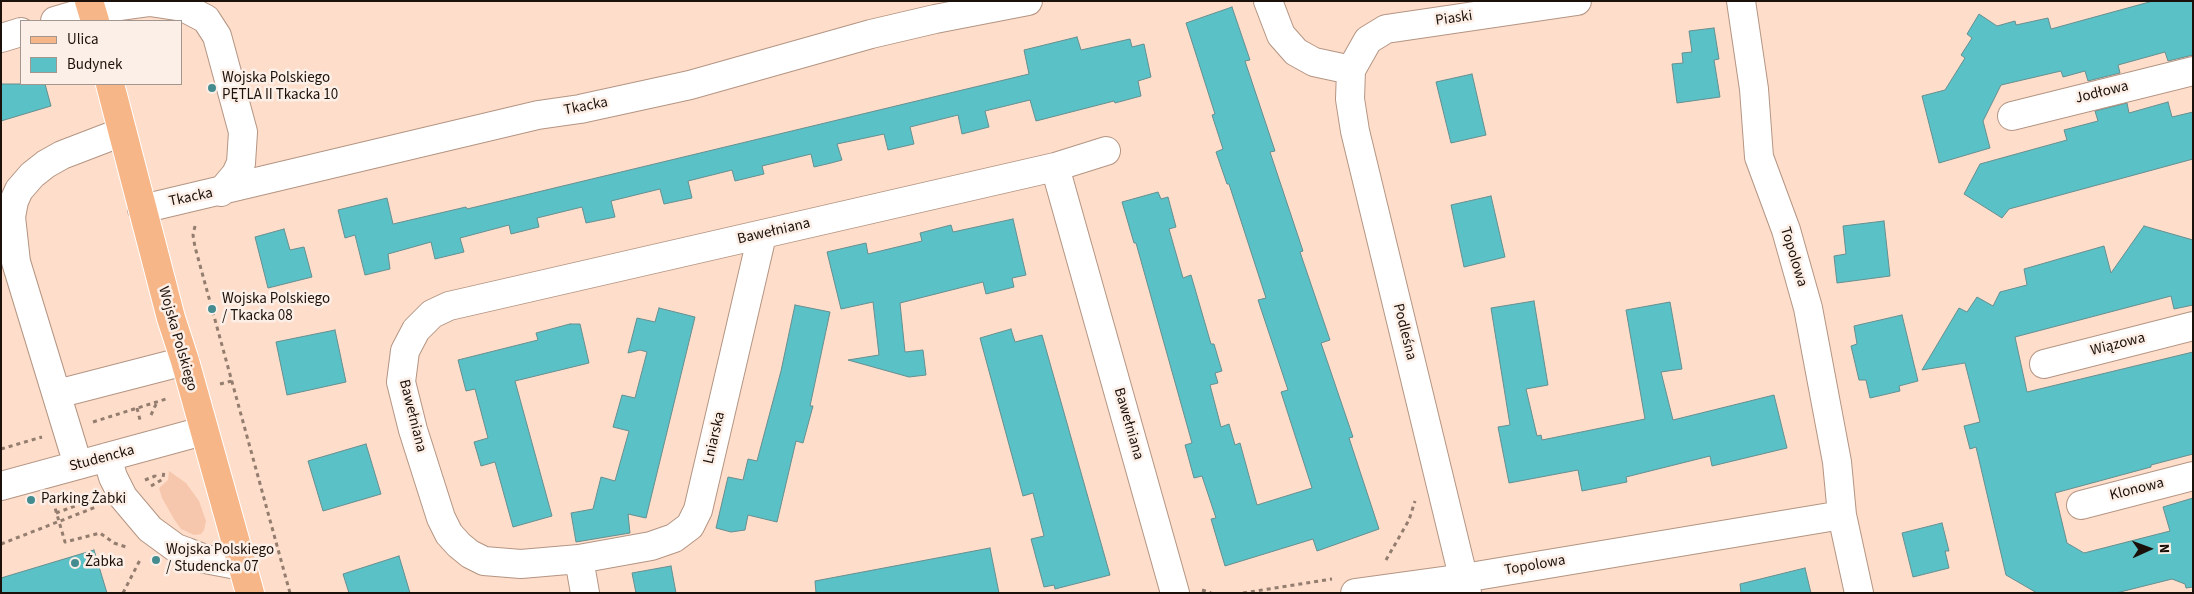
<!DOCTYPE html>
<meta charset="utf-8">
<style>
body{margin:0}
#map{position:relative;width:2194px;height:594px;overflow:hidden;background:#feddca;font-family:"Source Sans 3",sans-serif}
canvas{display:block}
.frame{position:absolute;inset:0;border:2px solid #1c110a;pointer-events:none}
.legend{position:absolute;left:20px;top:20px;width:162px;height:65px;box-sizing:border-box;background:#fcefe7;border:1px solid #a2968f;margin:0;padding:6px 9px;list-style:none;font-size:15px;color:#1c110a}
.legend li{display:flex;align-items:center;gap:10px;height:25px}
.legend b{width:25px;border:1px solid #a2968f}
.north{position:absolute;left:2124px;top:524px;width:50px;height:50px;-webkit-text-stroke:4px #fcefe7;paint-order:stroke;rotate:88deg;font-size:14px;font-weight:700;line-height:20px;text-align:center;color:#1c110a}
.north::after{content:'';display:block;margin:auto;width:18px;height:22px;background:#1c110a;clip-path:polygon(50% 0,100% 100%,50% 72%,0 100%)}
</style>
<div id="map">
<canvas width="2194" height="594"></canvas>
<div class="frame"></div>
<ul class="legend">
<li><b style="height:6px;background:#f7b688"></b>Ulica</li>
<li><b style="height:14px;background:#5ac1c6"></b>Budynek</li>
</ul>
<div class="north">N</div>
</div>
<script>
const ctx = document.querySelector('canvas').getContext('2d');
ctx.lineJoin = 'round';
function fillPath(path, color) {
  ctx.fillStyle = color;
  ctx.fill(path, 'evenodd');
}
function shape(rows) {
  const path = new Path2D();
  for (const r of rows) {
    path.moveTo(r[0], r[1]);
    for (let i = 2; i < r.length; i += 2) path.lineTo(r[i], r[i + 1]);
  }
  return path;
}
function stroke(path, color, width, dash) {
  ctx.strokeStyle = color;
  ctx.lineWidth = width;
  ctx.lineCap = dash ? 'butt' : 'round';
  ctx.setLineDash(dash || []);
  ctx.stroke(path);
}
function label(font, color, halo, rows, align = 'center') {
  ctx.font = font + ' "Source Sans 3",sans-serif';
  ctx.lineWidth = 5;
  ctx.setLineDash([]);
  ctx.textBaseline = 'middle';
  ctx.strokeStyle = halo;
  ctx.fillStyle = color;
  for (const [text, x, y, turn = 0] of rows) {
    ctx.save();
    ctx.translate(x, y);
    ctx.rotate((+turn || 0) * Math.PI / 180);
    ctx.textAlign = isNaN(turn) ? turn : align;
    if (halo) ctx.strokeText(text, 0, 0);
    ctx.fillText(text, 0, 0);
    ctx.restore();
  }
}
fillPath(shape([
 [169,471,186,483,199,501,206,521,204,530,201,534,194,535,181,529,174,519,162,498,159,488,168,480]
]), '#f6c7ac');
const building = shape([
 [2153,1,2193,1,2193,55,2168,61,2165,52,2118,65,2120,73,2088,81,2085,71,2063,77,2061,71,2001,85,1983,121,1990,148,1939,163,1922,96,1945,90,1965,58,1961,55,1972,38,1967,34,1979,14,1997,26,2015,21,2016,25,2048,18,2051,29,2153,1],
 [1232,7,1250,60,1245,61,1275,151,1270,152,1303,251,1300,252,1330,340,1321,343,1353,437,1349,438,1379,529,1317,551,1313,539,1225,566,1211,519,1216,518,1202,476,1194,478,1185,445,1192,443,1136,243,1134,243,1122,202,1158,192,1161,199,1168,197,1176,227,1169,229,1183,278,1191,275,1211,344,1214,344,1222,371,1215,373,1218,383,1210,385,1221,427,1229,424,1235,445,1240,443,1257,505,1312,488,1281,392,1288,390,1258,300,1266,298,1229,184,1227,184,1216,152,1223,149,1212,115,1215,114,1186,23,1232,7],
 [1714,28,1719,59,1714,60,1720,97,1677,103,1672,64,1683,63,1682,53,1692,52,1689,31,1714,28],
 [1077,37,1081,50,1130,39,1132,47,1144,44,1151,77,1138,81,1141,96,1115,103,1114,101,1036,121,1030,100,985,111,989,127,962,134,958,115,910,127,914,144,888,150,884,134,837,144,842,160,831,163,814,167,811,154,762,166,764,174,735,181,732,170,688,181,692,198,664,204,660,189,611,201,615,217,586,223,582,207,537,218,539,227,511,234,509,225,460,238,464,252,435,259,431,242,388,254,390,269,365,275,355,235,345,238,338,210,387,198,393,224,466,207,467,209,1029,74,1024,50,1077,37],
 [1472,74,1486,135,1451,143,1436,82,1472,74],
 [1,84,45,84,51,106,1,121,1,84],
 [2168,102,2172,117,2193,112,2193,159,2009,209,2002,218,1964,194,1980,164,2067,140,2064,130,2098,121,2095,111,2127,103,2129,113,2168,102],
 [1491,196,1505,257,1464,267,1451,205,1491,196],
 [1013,219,1026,275,1012,278,1014,287,986,294,983,282,900,303,905,352,923,350,926,375,909,377,848,360,879,355,873,302,841,309,827,252,866,243,868,254,922,241,920,233,951,225,953,232,1013,219],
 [1884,221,1890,276,1837,283,1834,256,1846,254,1843,226,1884,221],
 [2144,226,2193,240,2193,305,2174,309,2171,296,2015,337,2027,392,2193,352,2193,454,2151,465,2151,467,2055,493,2067,543,2084,553,2170,531,2163,507,2193,498,2193,587,2186,588,2185,584,2172,579,2116,593,2037,593,2006,575,1976,447,1970,449,1964,426,1980,422,1965,363,1922,370,1959,308,1967,312,1977,297,1993,306,2000,292,2027,285,2024,269,2104,246,2111,273,2144,226],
 [284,229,290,250,304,247,312,277,268,288,255,237,284,229],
 [1534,301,1548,385,1526,389,1537,436,1541,435,1542,440,1645,419,1626,310,1670,302,1682,369,1661,372,1673,420,1774,395,1787,448,1712,466,1710,456,1626,477,1627,482,1582,491,1578,470,1509,483,1498,427,1510,425,1491,308,1534,301],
 [795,305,830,312,810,406,813,406,803,443,796,441,777,522,748,515,745,530,731,532,716,528,728,477,743,480,748,459,757,461,781,371,795,305],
 [659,308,695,317,646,518,628,514,630,533,576,542,571,513,593,509,601,477,615,481,629,431,613,427,622,395,635,398,647,352,640,350,628,353,637,318,655,322,659,308],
 [1902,315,1918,381,1899,386,1900,391,1870,398,1866,380,1859,380,1851,346,1857,344,1854,326,1902,315],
 [570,324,580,324,589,363,515,381,552,516,513,527,495,462,481,466,474,442,488,438,475,389,466,391,458,360,538,340,536,333,570,324],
 [1011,329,1015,342,1042,335,1110,575,1055,589,1054,585,1044,587,1031,539,1044,536,1033,493,1023,496,980,338,1011,329],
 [335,330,346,382,287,395,276,342,335,330],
 [366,444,381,494,323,511,308,461,366,444],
 [1942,523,1949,551,1945,551,1949,568,1913,577,1902,533,1942,523],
 [990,548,999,593,816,593,815,581,990,548],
 [94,550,107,593,1,593,1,578,94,550],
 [399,556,410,593,349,593,343,574,399,556],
 [671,566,676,593,636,593,632,573,671,566],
 [1805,568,1811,593,1741,593,1740,584,1805,568]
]);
fillPath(building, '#5ac1c6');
stroke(building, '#658f90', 1);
const minor = shape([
 [1268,1,1281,35,1296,52,1314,62,1351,70],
 [1741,1,1754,89,1759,157,1786,230,1808,308,1837,462,1842,515,1859,593],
 [55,21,92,10,150,2,183,7,206,19,217,36,243,132,241,163,236,174,221,192],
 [1,38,21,32],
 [2012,116,2193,71],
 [1055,167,1106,151],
 [142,209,538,115,580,109,690,85,871,34,935,19,1028,1],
 [762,235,698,510,690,526,674,538,651,546,579,559,521,564,484,561,470,554,459,545,449,534,441,518,413,430,401,382,405,351,416,330,432,314,449,306,1055,167,1175,593],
 [2044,364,2193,326],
 [57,394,185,361],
 [107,457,113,477,123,497,150,529,176,548,187,552,205,559,242,566],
 [78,465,16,262,11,217,14,201,19,190,32,175,46,164,62,155,122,132],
 [1,486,203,431],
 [2081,505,2193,476],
 [579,559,585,593],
 [1355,593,1464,578,1842,515],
 [1467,593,1355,131,1350,99,1351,70,1368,40,1386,29,1577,1]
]);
const major = shape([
 [89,1,95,21],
 [110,84,171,318,185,361,250,593]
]);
stroke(minor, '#b49583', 30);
stroke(major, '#fff', 30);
stroke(shape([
 [195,226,193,235,195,247,290,593],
 [220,384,232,381],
 [137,408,140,420],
 [151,415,157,402],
 [93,422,166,399],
 [1,449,42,437],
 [145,480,155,476,155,474],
 [151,486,163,479,164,470],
 [53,501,65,542,100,533,114,543,126,547],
 [56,513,94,499],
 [1,544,96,507],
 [1386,560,1409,520,1415,501],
 [1202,590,1211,593],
 [123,593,141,558],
 [1243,593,1332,579]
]), '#937d6f', 3, [4, 4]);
stroke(minor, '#fff', 28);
stroke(major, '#f7b688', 28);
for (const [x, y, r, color] of [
 [212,88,5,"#448c8f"],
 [212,309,5,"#448c8f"],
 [31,500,5,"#448c8f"],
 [156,560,5,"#448c8f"],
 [75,563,5,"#448c8f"]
]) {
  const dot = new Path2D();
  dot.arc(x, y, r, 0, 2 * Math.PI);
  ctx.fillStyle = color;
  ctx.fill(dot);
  stroke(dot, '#fcefe7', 2);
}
label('15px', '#1c110a', '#fcefe7', [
 ["Piaski",1454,19,-8],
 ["Jodłowa",2102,93,-14],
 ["Tkacka",586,107,-11],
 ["Tkacka",191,198,-12],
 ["Bawełniana",774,232,-13],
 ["Topolowa",1793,257,73],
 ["Podleśna",1404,332,76],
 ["Wojska Polskiego",177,339,74],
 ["Wiązowa",2118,345,-14],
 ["Bawełniana",412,416,76],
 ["Bawełniana",1128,424,74],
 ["Lniarska",715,438,-77],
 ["Studencka",102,459,-15],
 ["Klonowa",2137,490,-14],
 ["Topolowa",1535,566,-10]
]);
label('15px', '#1c110a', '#fcefe7', [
 ["Wojska Polskiego",222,79],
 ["PĘTLA II Tkacka 10",222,96],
 ["Wojska Polskiego",222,300],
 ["/ Tkacka 08",222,317],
 ["Parking Żabki",41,500],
 ["Wojska Polskiego",166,551],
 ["/ Studencka 07",166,568],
 ["Żabka",85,563]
], 'left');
</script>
